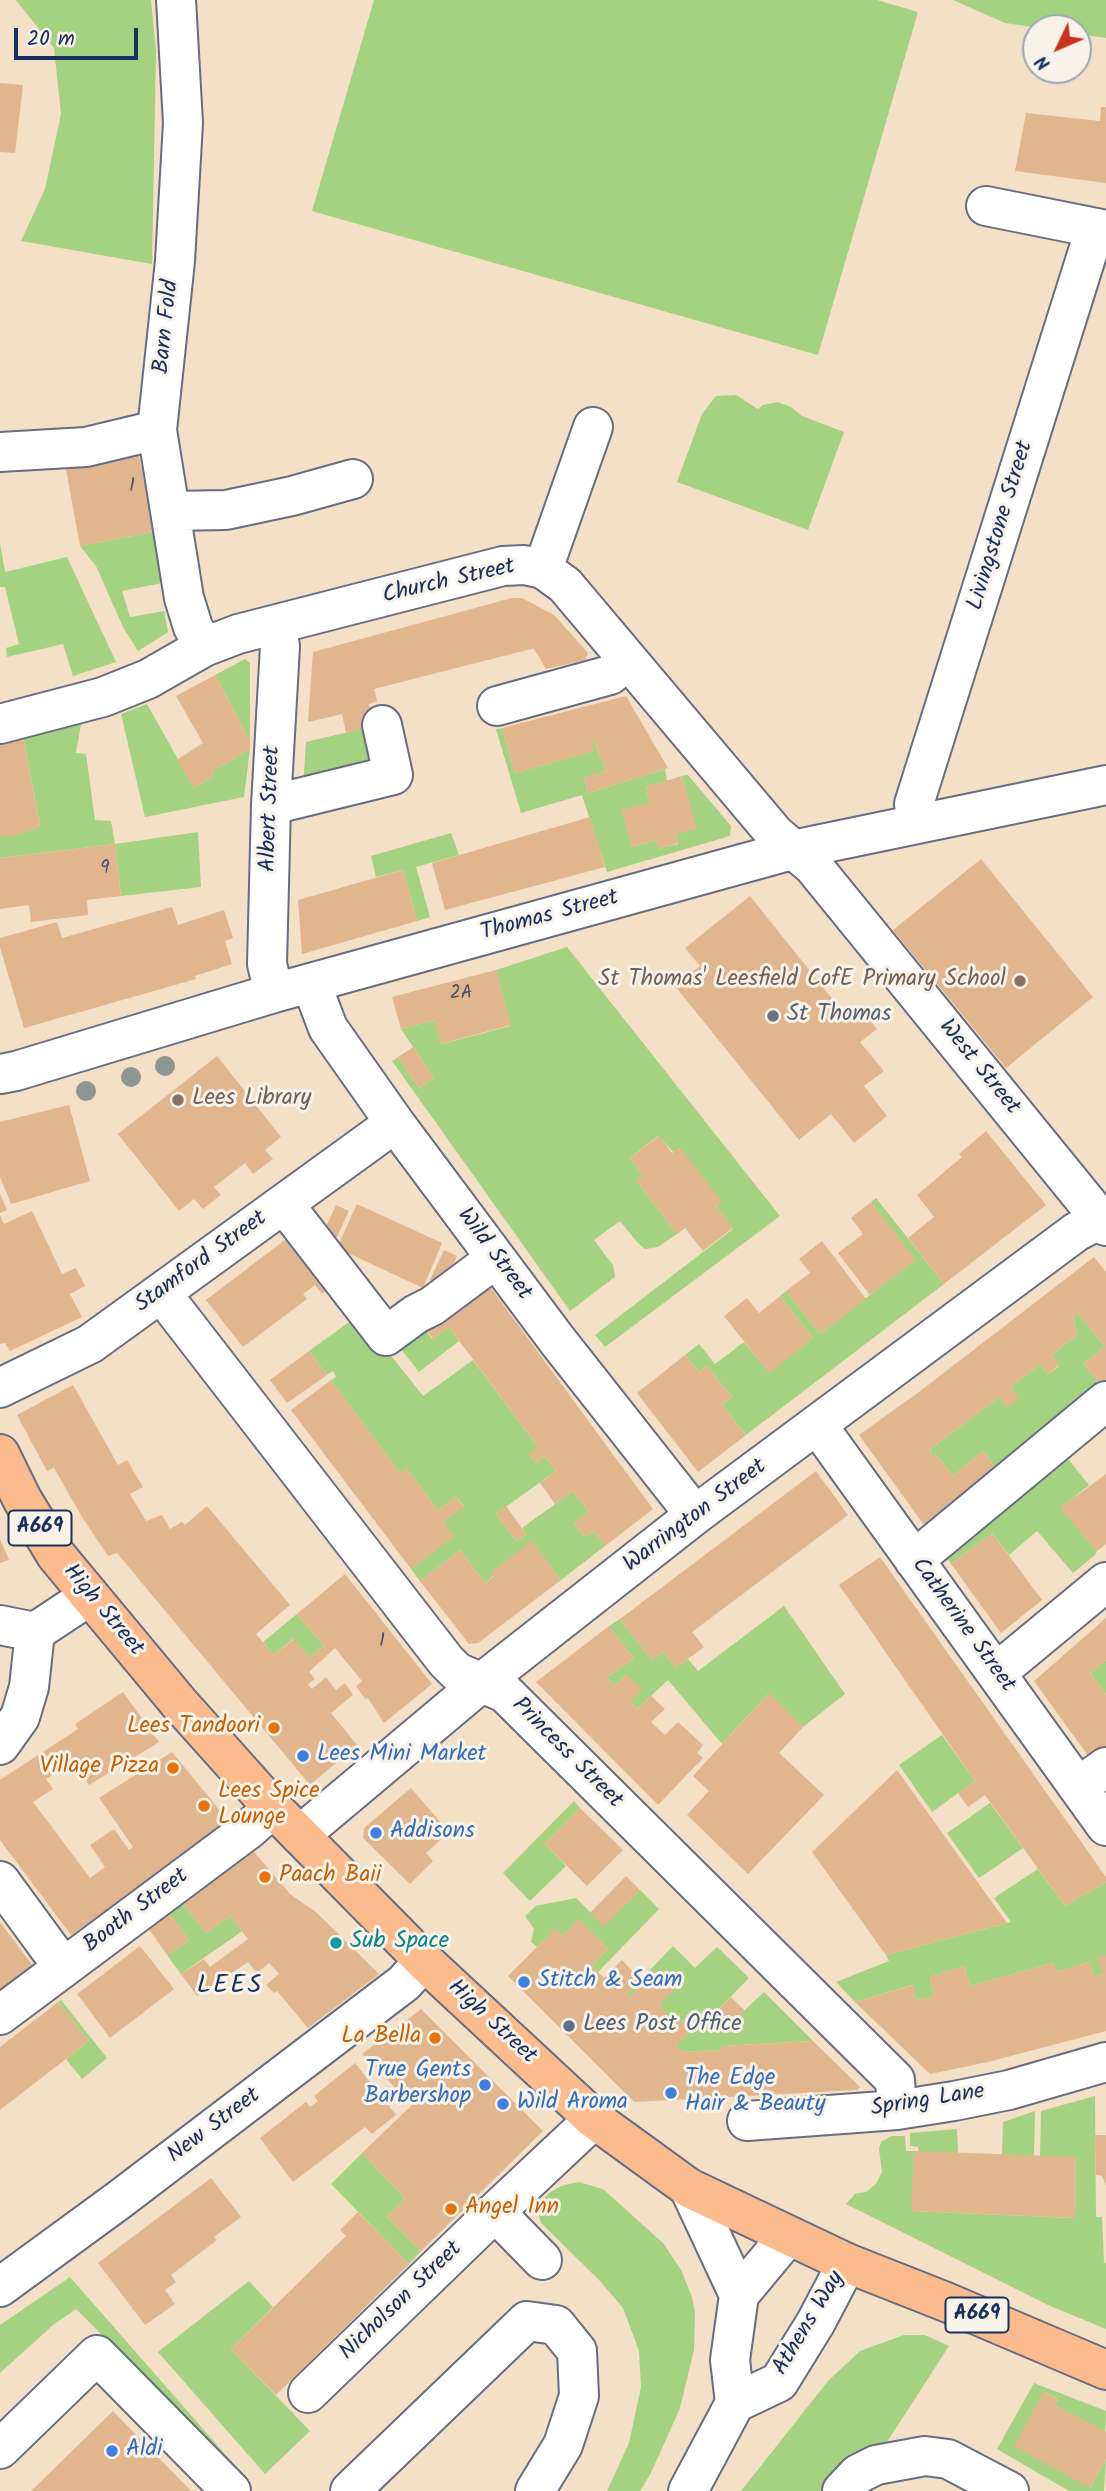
<!DOCTYPE html>
<style>
body{margin:0}
#map{position:relative;width:1106px;height:2491px;overflow:hidden;background:#f3e0c6;font-family:Kalam,sans-serif}
canvas{display:block}
.north{position:absolute;left:1022px;top:14px;width:70px;height:70px;box-sizing:border-box;background:#f7f3e8;border:2px solid #9fa5b1;border-radius:50%;rotate:226deg;font-size:19px;font-weight:700;line-height:28px;text-align:center;color:#1b2f5e}
.north::after{content:'';display:block;margin:auto;width:24px;height:32px;background:#c8321e;clip-path:polygon(50% 0,100% 100%,50% 72%,0 100%)}
.scale{position:absolute;left:14px;top:28px;width:124px;height:32px;box-sizing:border-box;border:4px solid #1b2f5e;border-top:0;padding-left:9px;font-size:21px;line-height:24px;white-space:nowrap;color:#1b2f5e;-webkit-text-stroke:5px #f7f3e8;paint-order:stroke}
</style>
<div id="map">
<canvas width="1106" height="2491"></canvas>
<div class="north">N</div>
<div class="scale">20 m</div>
</div>
<script>
const ctx = document.querySelector('canvas').getContext('2d');
ctx.lineJoin = 'round';
function fillPath(path, color) {
  ctx.fillStyle = color;
  ctx.fill(path, 'evenodd');
}
function shape(rows) {
  const path = new Path2D();
  for (const r of rows) {
    path.moveTo(r[0], r[1]);
    for (let i = 2; i < r.length; i += 2) path.lineTo(r[i], r[i + 1]);
  }
  return path;
}
function stroke(path, color, width, dash) {
  ctx.strokeStyle = color;
  ctx.lineWidth = width;
  ctx.lineCap = dash ? 'butt' : 'round';
  ctx.setLineDash(dash || []);
  ctx.stroke(path);
}
function label(font, color, halo, rows, align = 'center') {
  ctx.font = font + ' Kalam,sans-serif';
  ctx.lineWidth = 6;
  ctx.setLineDash([]);
  ctx.textBaseline = 'middle';
  ctx.strokeStyle = halo;
  ctx.fillStyle = color;
  for (const [text, x, y, turn = 0] of rows) {
    ctx.save();
    ctx.translate(x, y);
    ctx.rotate((+turn || 0) * Math.PI / 180);
    ctx.textAlign = isNaN(turn) ? turn : align;
    if (halo) ctx.strokeText(text, 0, 0);
    ctx.fillText(text, 0, 0);
    ctx.restore();
  }
}
fillPath(shape([
 [16,0,151,0,156,50,152,264,21,241,45,189,61,114,54,48],
 [374,0,877,0,918,12,818,355,312,211],
 [953,0,1106,0,1106,38,1078,34,1078,28,1039,28,1005,23],
 [736,395,758,409,763,405,778,402,791,407,802,416,844,432,808,530,677,482,702,414,716,396],
 [154,532,162,583,122,591,130,617,164,611,168,632,138,651,123,627,96,566,80,546],
 [0,543,5,572,67,557,116,662,73,676,63,644,7,657,6,648,19,644,5,587,0,587],
 [245,659,250,663,250,741,215,675],
 [147,704,194,788,214,776,211,772,250,749,244,797,145,817,121,714],
 [81,724,76,753,86,754,95,820,111,821,115,844,198,832,201,887,121,896,115,844,0,858,0,836,14,836,40,826,23,737],
 [374,726,384,769,303,788,306,742],
 [502,728,515,773,593,751,591,740,593,739,606,771,584,778,588,793,665,769,667,781,646,787,650,803,622,811,632,847,656,840,659,848,678,844,676,834,696,828,682,776,688,775,731,826,730,836,607,872,582,795,521,813,496,729],
 [451,833,459,855,416,867,430,917,417,921,403,870,376,877,371,856],
 [567,947,780,1216,605,1347,595,1335,733,1229,716,1206,721,1202,658,1136,630,1158,643,1175,636,1180,677,1234,658,1247,645,1249,637,1242,620,1221,594,1240,613,1265,615,1277,570,1311,392,1061,398,1057,419,1088,434,1078,401,1029,435,1020,442,1044,510,1026,496,970],
 [876,1198,944,1284,746,1435,722,1405,732,1397,707,1366,699,1372,685,1355,699,1344,715,1364,744,1342,769,1372,813,1338,780,1296,786,1291,820,1334,915,1260,871,1202],
 [1078,1313,1105,1347,1083,1364,1104,1388,1001,1474,983,1451,953,1476,936,1455,933,1457,929,1450,999,1397,1007,1407,1011,1387,1040,1364,1048,1374,1059,1366,1052,1355,1077,1335,1073,1317],
 [359,1315,423,1396,473,1360,538,1447,529,1455,536,1463,544,1456,556,1471,496,1514,516,1541,526,1534,522,1528,573,1491,589,1512,574,1523,584,1537,594,1531,605,1546,561,1580,532,1542,485,1583,460,1550,420,1581,411,1569,453,1536,443,1522,464,1506,456,1497,438,1510,406,1468,400,1473,382,1449,331,1380,336,1377,333,1371,327,1375,309,1351],
 [419,1320,432,1339,449,1327,459,1341,419,1372,393,1339],
 [1061,1450,1089,1485,1061,1508,1097,1551,1095,1555,1073,1573,1037,1531,1009,1555,992,1533,951,1564,942,1551],
 [784,1606,845,1694,803,1727,768,1694,722,1744,668,1680,637,1709,630,1702,626,1675,615,1686,606,1677,634,1659,609,1626,620,1619,652,1660,664,1652,676,1668,688,1659,698,1671],
 [297,1614,324,1646,309,1657,293,1639,274,1655,263,1642],
 [1106,1660,1106,1694,1090,1673],
 [942,1735,975,1781,932,1812,899,1765],
 [574,1801,580,1808,545,1844,566,1866,530,1901,503,1873],
 [990,1803,1023,1848,979,1878,947,1833],
 [1038,1869,1065,1906,1106,1882,1106,1955,1103,1974,1095,1977,1089,1962,1057,1972,1053,1963,970,1986,964,1966,930,1977,934,1996,917,2000,912,1985,855,2002,836,1982,889,1961,886,1955,1011,1922,994,1898],
 [640,1890,659,1909,598,1972,592,1966,608,1949,579,1920,563,1936,556,1929,537,1947,531,1942,534,1929,525,1916,536,1906,576,1898,604,1926],
 [183,1904,206,1933,230,1916,242,1931,181,1974,167,1955,189,1940,169,1913],
 [673,1946,695,1968,717,1947,749,1978,707,2021,719,2034,764,1992,813,2041,722,2046,721,2050,683,2052,676,2045,703,2020,693,2011,681,2023,677,2019,663,2033,655,2025,666,2013,659,2005,655,1971,629,1998,626,1995],
 [61,2000,107,2058,82,2079,66,2059,89,2041,58,2002],
 [1095,2096,1096,2217,1102,2217,1104,2262,1106,2263,1106,2329,1048,2305,846,2204,855,2194,866,2192,876,2184,882,2172,879,2149,881,2142,891,2136,905,2136,906,2151,914,2151,912,2211,1075,2218,1076,2158,1040,2156,1041,2111],
 [1035,2111,1034,2156,1002,2155,1003,2122],
 [957,2129,958,2153,919,2152,918,2147,910,2146,910,2133],
 [362,2153,405,2198,387,2217,421,2251,409,2264,331,2184],
 [579,2182,603,2189,663,2243,681,2270,692,2297,695,2313,694,2350,680,2408,651,2473,640,2491,607,2491,629,2443,641,2387,639,2351,623,2308,600,2281,541,2223,538,2212,542,2201,549,2193,561,2186],
 [70,2277,253,2486,76,2309,53,2325,0,2373,0,2325],
 [249,2281,273,2307,231,2349,310,2431,265,2474,158,2352],
 [904,2335,925,2335,949,2346,887,2442,847,2458,832,2472,820,2491,741,2491,828,2381,860,2351],
 [1034,2383,1106,2411,1105,2432,1055,2405,1058,2399,1044,2391,1090,2488,1106,2459,1104,2491,1069,2491,997,2449]
]), '#a4d280');
fillPath(shape([
 [0,83,23,85,15,153,0,152],
 [1101,107,1106,107,1106,183,1015,171,1026,113,1100,121],
 [138,450,154,532,80,546,65,464],
 [512,598,522,598,554,615,588,653,585,660,546,669,534,649,527,650,374,689,377,701,369,704,374,726,346,733,342,714,308,722,313,652],
 [215,675,250,741,250,749,211,772,214,776,194,788,177,760,203,743,176,696],
 [626,696,668,768,588,793,584,778,606,771,593,739,591,740,594,751,515,773,502,728],
 [23,737,40,827,14,836,0,836,0,742],
 [682,776,697,828,676,834,678,843,659,849,656,840,632,847,621,810,650,803,646,787],
 [590,817,605,867,445,910,432,863],
 [115,844,121,896,87,900,88,915,31,922,29,905,0,909,0,858],
 [981,859,1093,997,1006,1068,893,930],
 [403,870,417,921,302,954,298,900],
 [750,896,850,1021,863,1011,877,1029,860,1042,884,1071,864,1086,887,1116,854,1143,831,1114,799,1140,675,986,700,966,685,948],
 [172,907,178,925,224,910,233,938,225,941,232,964,195,976,196,979,24,1028,0,947,0,938,57,922,62,938],
 [496,970,511,1025,441,1044,435,1020,401,1029,392,997],
 [413,1047,434,1078,419,1088,398,1057],
 [217,1056,281,1137,265,1150,273,1159,253,1174,245,1163,214,1187,221,1195,203,1209,194,1199,179,1211,118,1134],
 [69,1105,90,1181,11,1204,0,1177,0,1122],
 [986,1131,1046,1205,944,1284,908,1238,934,1217,917,1195,962,1157,959,1154],
 [659,1136,672,1153,680,1147,722,1202,716,1206,733,1228,703,1251,685,1228,677,1234,636,1180,643,1175,630,1158],
 [0,1194,7,1210,0,1213],
 [871,1202,916,1260,870,1295,838,1253,863,1234,851,1218],
 [357,1204,442,1243,423,1288,337,1248],
 [336,1205,349,1211,335,1241,322,1235],
 [32,1211,62,1274,76,1268,85,1286,70,1294,82,1317,10,1351,5,1343,0,1344,0,1215,4,1224],
 [294,1233,335,1285,322,1294,315,1285,303,1294,307,1299,243,1347,206,1300],
 [822,1241,866,1299,820,1334,786,1291,810,1273,799,1259],
 [444,1250,457,1256,443,1286,430,1280],
 [1094,1257,1106,1272,1106,1387,1104,1388,1083,1364,1105,1347,1078,1313,1073,1317,1077,1335,1052,1355,1059,1365,1048,1374,1040,1364,1011,1387,1019,1398,1007,1407,999,1397,929,1450,933,1457,936,1455,953,1476,983,1451,1001,1474,932,1536,859,1435,919,1392],
 [485,1280,653,1509,605,1546,594,1531,584,1537,574,1523,589,1512,573,1491,555,1504,540,1483,556,1471,544,1456,536,1463,528,1454,538,1447,449,1327,433,1339,423,1325],
 [780,1296,813,1338,769,1373,724,1316,747,1298,759,1313],
 [309,1351,327,1375,287,1403,270,1380],
 [685,1355,699,1372,707,1366,732,1397,722,1405,746,1435,698,1472,637,1393],
 [331,1380,400,1473,406,1468,438,1510,456,1497,464,1507,443,1522,454,1536,411,1569,291,1410],
 [73,1385,118,1465,127,1460,143,1487,130,1494,146,1521,162,1515,170,1529,182,1522,185,1525,207,1506,290,1605,256,1634,274,1655,294,1639,309,1657,324,1646,297,1614,345,1574,432,1684,384,1723,368,1698,366,1700,356,1686,362,1681,335,1648,309,1672,315,1679,308,1684,312,1689,326,1677,336,1690,345,1683,353,1695,331,1713,357,1745,310,1785,117,1553,108,1556,82,1517,54,1468,47,1471,17,1415],
 [816,1471,848,1515,692,1632,704,1647,676,1668,664,1652,652,1660,620,1619],
 [1106,1474,1106,1544,1097,1551,1060,1508],
 [506,1506,526,1534,516,1541,496,1514],
 [992,1533,1042,1600,1001,1633,951,1564],
 [0,1539,9,1560,0,1563],
 [532,1541,561,1580,478,1643,469,1644,420,1581,460,1550,485,1583,494,1576,491,1572],
 [880,1557,1106,1877,1106,1882,1065,1906,985,1795,968,1807,958,1793,975,1781,839,1585],
 [1106,1618,1106,1660,1090,1673,1106,1694,1106,1753,1094,1764,1034,1681],
 [609,1626,634,1659,606,1677,615,1686,627,1674,642,1690,630,1702,637,1709,651,1696,665,1709,651,1722,665,1735,678,1722,703,1745,697,1753,703,1758,658,1805,536,1682],
 [123,1692,159,1742,89,1785,73,1762,46,1779,53,1789,33,1802,90,1878,105,1867,90,1845,114,1829,129,1850,133,1847,99,1798,172,1752,231,1824,71,1935,0,1840,0,1780,78,1729,75,1724],
 [769,1693,803,1727,779,1753,824,1795,748,1874,687,1815,709,1791,693,1776],
 [897,1770,1007,1923,886,1955,812,1852],
 [411,1788,449,1832,426,1853,433,1861,410,1884,363,1838,364,1828],
 [580,1808,623,1850,587,1886,545,1844],
 [254,1852,290,1894,316,1912,379,1974,308,2028,277,1991,274,1993,266,1985,279,1974,269,1963,257,1973,248,1962,197,1996,181,1974,204,1959,210,1967,248,1939,230,1916,206,1933,183,1904],
 [626,1876,640,1890,604,1927,590,1913],
 [169,1913,189,1940,167,1955,148,1928],
 [579,1919,608,1949,592,1966,604,1978,622,1960,641,1980,626,1995,629,1998,655,1971,674,1990,659,2005,667,2013,655,2025,663,2033,677,2018,681,2023,693,2011,703,2020,676,2045,683,2052,721,2050,721,2046,813,2041,860,2087,857,2090,634,2102,508,1976,556,1928,563,1936],
 [0,1922,33,1966,0,1992],
 [140,1946,174,1989,110,2038,77,1994],
 [1106,1955,1106,2031,988,2062,930,2074,855,2002,913,1985,917,2000,934,1996,930,1977,964,1966,970,1986,1053,1963,1057,1972,1089,1962,1095,1977,1103,1974,1097,1958],
 [731,1997,745,2011,719,2034,707,2021],
 [58,2002,89,2041,0,2110,0,2047],
 [421,2009,543,2131,421,2251,387,2217,405,2198,362,2153,412,2105,362,2054],
 [355,2063,396,2115,372,2134,365,2127,293,2182,260,2138,306,2102,310,2107,318,2101,314,2096],
 [1095,2135,1106,2135,1106,2185,1102,2176,1096,2175],
 [914,2151,1076,2157,1075,2218,911,2211],
 [211,2178,241,2217,214,2237,217,2240,171,2275,176,2282,165,2290,175,2304,145,2325,98,2263],
 [358,2212,409,2264,276,2395,231,2349,346,2236,340,2230],
 [1044,2391,1058,2399,1055,2405,1106,2432,1106,2459,1090,2488,1014,2446],
 [113,2411,191,2491,31,2491]
]), '#e1b68e');
const minor = shape([
 [176,0,183,123,175,261,157,430,184,598,193,627,204,647],
 [986,206,1106,230],
 [0,452,86,447,157,430],
 [170,511,226,510,292,496,353,479],
 [543,569,593,427],
 [497,706,610,675,627,660],
 [0,724,103,697,148,679,204,647,238,634,503,566,524,565,543,569,565,585,775,834,813,866,1106,1226],
 [271,805,393,775,382,725],
 [918,823,914,804,1095,229],
 [311,983,328,1028,395,1123,557,1340,695,1515],
 [274,993,267,964,271,805,280,646,275,625],
 [0,1074,16,1071,274,993,792,850,1106,785],
 [284,1204,386,1336,416,1314,432,1306,495,1259],
 [162,1294,446,1661,457,1672,505,1693,895,2080,897,2110],
 [0,1388,90,1344,395,1123],
 [818,1426,1106,1826],
 [914,1560,1106,1401],
 [0,1625,35,1632,88,1597],
 [996,1673,1106,1582],
 [0,1745,20,1717,29,1687,35,1632],
 [1078,1787,1106,1767],
 [300,1835,481,1683,695,1515,1076,1232,1106,1216],
 [0,1881,63,1967],
 [0,2015,248,1830,273,1808],
 [747,2121,897,2110,954,2101,1009,2090,1106,2062],
 [689,2188,739,2295],
 [495,2212,542,2260],
 [0,2287,119,2200,404,1983,424,1961],
 [308,2393,495,2212,594,2119],
 [735,2403,779,2382,816,2322,847,2263],
 [0,2449,97,2355,231,2491],
 [350,2491,527,2321,556,2325,577,2351,579,2396,563,2445,535,2491],
 [688,2491,735,2403,730,2360,739,2295,788,2236],
 [842,2491,858,2474,876,2465,925,2456,948,2459,1009,2491]
]);
const major = shape([
 [0,1454,22,1499,56,1555,179,1703,273,1808,424,1961,594,2119,689,2188,847,2263,946,2302,1106,2370]
]);
stroke(minor, '#676d82', 42);
stroke(major, '#676d82', 42);
stroke(minor, '#fff', 38);
stroke(major, '#fbbb8d', 38);
ctx.fillStyle = '#8f9591';
for (const [x, y] of [
 [165,1066],
 [131,1077],
 [86,1091]
]) {
  ctx.beginPath();
  ctx.arc(x, y, 10, 0, 2 * Math.PI);
  ctx.fill();
}
for (const [x, y, r, color] of [
 [1020,981,7,"#8d6e63"],
 [773,1016,7,"#6b7280"],
 [178,1100,7,"#8d6e63"],
 [274,1728,7,"#e8710a"],
 [303,1756,7,"#3f7fe0"],
 [173,1768,7,"#e8710a"],
 [204,1806,7,"#e8710a"],
 [376,1833,7,"#3f7fe0"],
 [265,1877,7,"#e8710a"],
 [336,1943,7,"#0f9aa8"],
 [524,1982,7,"#3f7fe0"],
 [569,2026,7,"#5c6f8a"],
 [435,2038,7,"#e8710a"],
 [485,2085,7,"#3f7fe0"],
 [671,2093,7,"#3f7fe0"],
 [503,2104,7,"#3f7fe0"],
 [451,2209,7,"#e8710a"],
 [112,2451,7,"#3f7fe0"]
]) {
  const dot = new Path2D();
  dot.arc(x, y, r, 0, 2 * Math.PI);
  ctx.fillStyle = color;
  ctx.fill(dot);
  stroke(dot, '#f7f3e8', 2.5);
}
label('19px', '#4c516a', null, [
 ["1",132,488],
 ["9",105,870],
 ["2A",461,995],
 ["1",382,1643]
]);
for (const [x, y, w] of [
 [40,1528,63],
 [977,2315,63]
]) {
  const box = new Path2D();
  box.roundRect(x - w / 2, y - 17.5, w, 35, 5);
  ctx.fillStyle = '#f7f3e8';
  ctx.fill(box);
  stroke(box, '#1b2f5e', 2);
}
label('bold 21px', '#1b2f5e', null, [
 ["A669",40,1528],
 ["A669",977,2315]
]);
label('23px', '#1b2f5e', '#f7f3e8', [
 ["Barn Fold",168,327,-84],
 ["Livingstone Street",1002,526,-73],
 ["Church Street",449,583,-13],
 ["Albert Street",272,809,-88],
 ["Thomas Street",550,917,-15],
 ["West Street",978,1068,51],
 ["Wild Street",493,1255,53],
 ["Stamford Street",202,1263,-36],
 ["Warrington Street",696,1517,-37],
 ["High Street",102,1611,50],
 ["Catherine Street",962,1626,54],
 ["Princess Street",566,1754,45],
 ["Booth Street",137,1912,-37],
 ["High Street",491,2023,43],
 ["Spring Lane",928,2102,-9],
 ["New Street",215,2127,-37],
 ["Nicholson Street",402,2302,-44],
 ["Athens Way",810,2324,-59]
]);
label('23px', '#785e54', '#f7f3e8', [
 ["St Thomas' Leesfield CofE Primary School",1006,981],
 ["Lees Library",192,1100,"left"]
], 'right');
label('23px', '#5b616d', '#f7f3e8', [
 ["St Thomas",787,1016]
], 'left');
label('23px', '#c56008', '#f7f3e8', [
 ["Lees Tandoori",260,1728],
 ["Village Pizza",159,1768],
 ["Lees Spice",218,1793,"left"],
 ["Lounge",218,1819,"left"],
 ["Paach Baii",279,1877,"left"],
 ["La Bella",421,2038],
 ["Angel Inn",465,2209,"left"]
], 'right');
label('23px', '#366cbe', '#f7f3e8', [
 ["Lees Mini Market",317,1756],
 ["Addisons",390,1833],
 ["Stitch & Seam",538,1982],
 ["True Gents",471,2072,"right"],
 ["Barbershop",471,2098,"right"],
 ["The Edge",685,2080],
 ["Hair & Beauty",685,2106],
 ["Wild Aroma",517,2104],
 ["Aldi",126,2451]
], 'left');
label('23px', '#0d838f', '#f7f3e8', [
 ["Sub Space",350,1943]
], 'left');
label('23px', '#4e5e75', '#f7f3e8', [
 ["Lees Post Office",583,2026]
], 'left');
ctx.letterSpacing = '2px';
label('26px', '#1b2f5e', '#f7f3e8', [
 ["LEES",230,1988]
]);
ctx.letterSpacing = '0px';
</script>
